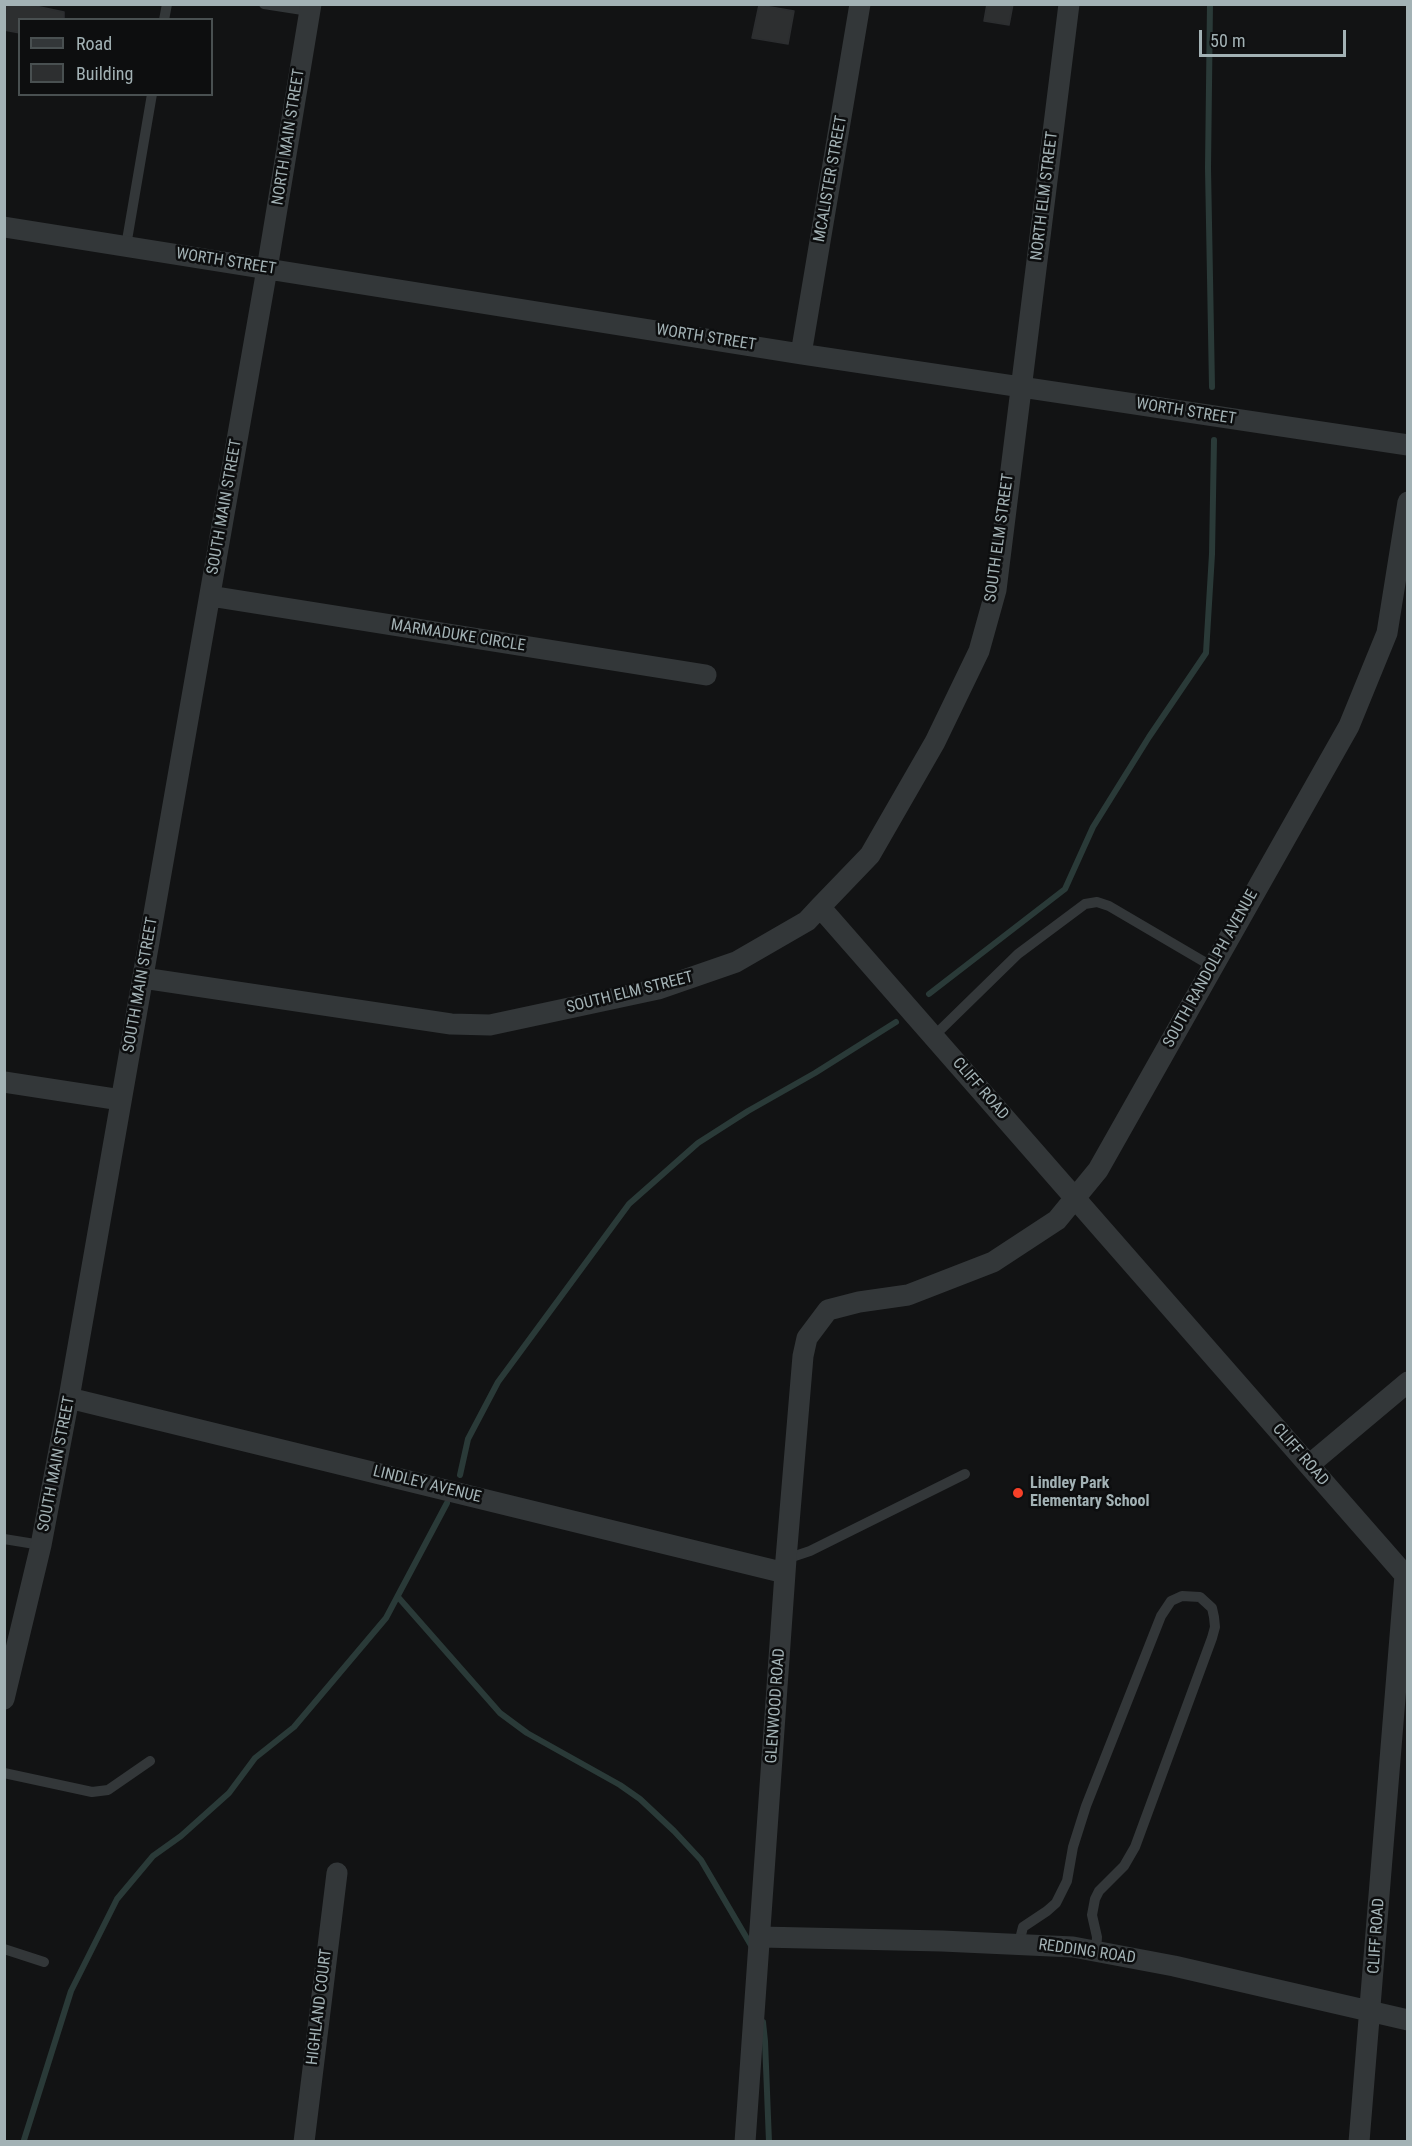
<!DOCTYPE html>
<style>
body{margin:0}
#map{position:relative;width:1412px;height:2146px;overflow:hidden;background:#121314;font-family:"Roboto Condensed",sans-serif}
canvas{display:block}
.frame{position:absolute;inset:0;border:6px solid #a3b2b5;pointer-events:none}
.legend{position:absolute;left:18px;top:18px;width:195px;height:78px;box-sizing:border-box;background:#0d0e0f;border:2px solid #495051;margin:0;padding:8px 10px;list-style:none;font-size:18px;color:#a3b2b5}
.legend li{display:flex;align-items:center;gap:12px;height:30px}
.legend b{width:30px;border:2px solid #495051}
.scale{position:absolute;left:1199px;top:30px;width:147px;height:27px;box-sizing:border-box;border:3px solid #a3b2b5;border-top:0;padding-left:8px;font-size:18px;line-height:21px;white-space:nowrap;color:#a3b2b5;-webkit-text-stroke:4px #0d0e0f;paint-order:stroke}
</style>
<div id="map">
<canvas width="1412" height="2146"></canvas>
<div class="frame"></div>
<ul class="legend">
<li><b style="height:8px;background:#333739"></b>Road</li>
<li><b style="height:16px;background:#2d2f30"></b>Building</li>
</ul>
<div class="scale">50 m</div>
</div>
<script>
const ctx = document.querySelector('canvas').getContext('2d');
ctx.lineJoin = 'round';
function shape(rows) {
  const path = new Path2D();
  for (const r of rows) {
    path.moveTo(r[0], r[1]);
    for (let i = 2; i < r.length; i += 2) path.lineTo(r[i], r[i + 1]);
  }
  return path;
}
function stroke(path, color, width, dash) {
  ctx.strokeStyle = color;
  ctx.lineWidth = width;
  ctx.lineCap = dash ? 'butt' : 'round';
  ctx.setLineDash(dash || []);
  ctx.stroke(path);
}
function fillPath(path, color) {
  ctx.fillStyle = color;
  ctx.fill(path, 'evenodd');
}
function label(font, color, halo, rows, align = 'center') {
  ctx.font = font + ' "Roboto Condensed",sans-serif';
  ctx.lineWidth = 5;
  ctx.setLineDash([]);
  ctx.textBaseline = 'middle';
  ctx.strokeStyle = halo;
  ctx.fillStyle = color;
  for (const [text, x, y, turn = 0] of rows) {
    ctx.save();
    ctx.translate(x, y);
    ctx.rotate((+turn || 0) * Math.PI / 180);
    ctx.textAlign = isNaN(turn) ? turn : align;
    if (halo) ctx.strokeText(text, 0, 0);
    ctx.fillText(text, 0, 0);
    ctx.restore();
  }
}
stroke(shape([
 [1210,4,1208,168,1212,387],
 [929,994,1065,889,1093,827,1149,737,1206,653,1212,554,1214,440],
 [460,1475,468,1439,498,1382,629,1204,698,1143,748,1111,815,1073,896,1022],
 [398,1597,500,1713,527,1733,620,1785,640,1799,674,1831,701,1860,752,1947],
 [763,2022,765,2041,769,2142],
 [24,2140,71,1991,117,1899,153,1856,181,1836,229,1793,255,1758,294,1727,386,1618,447,1503]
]), '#2a3a38', 6);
const building = shape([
 [7,4,26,4,64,12,64,20,20,20,20,33,4,30,7,4],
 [987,4,1013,4,1009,25,984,21,987,4],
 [759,5,794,11,788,44,752,38,759,5]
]);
fillPath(building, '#2d2f30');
stroke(building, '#2c2e30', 1.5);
stroke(shape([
 [264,4,309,11],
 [164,20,167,4],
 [126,246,152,94],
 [933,1037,1018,954,1085,904,1097,902,1109,906,1213,967],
 [4,1539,41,1545],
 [786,1559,810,1551,965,1474],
 [4,1773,92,1792,108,1790,150,1761],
 [1019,1943,1023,1927,1047,1911,1056,1903,1067,1881,1073,1847,1086,1806,1161,1616,1171,1601,1182,1596,1200,1597,1212,1608,1214,1617,1215,1627,1212,1638,1135,1847,1124,1866,1099,1891,1095,1899,1092,1915,1097,1937,1096,1951],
 [4,1949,44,1962]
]), '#333739', 10);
stroke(shape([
 [4,227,801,354,1408,445],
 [801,354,860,4],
 [210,596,706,675],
 [820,907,1405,1575,1359,2142],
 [143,978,451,1024,490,1025,658,989,736,962,807,921,820,907,870,855,935,742,979,651,996,590,1069,4],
 [4,1082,121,1100],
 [69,1398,785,1573],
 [1309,1465,1408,1382],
 [4,1699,41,1545,69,1398,267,269,311,4],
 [760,1937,942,1941,1073,1947,1174,1966,1408,2020],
 [304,2142,337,1873],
 [745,2142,786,1559,803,1356,807,1338,828,1310,859,1302,908,1295,993,1262,1057,1220,1098,1170,1349,726,1387,633,1408,502]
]), '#333739', 21);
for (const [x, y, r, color] of [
 [1018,1493,6,"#f64028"]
]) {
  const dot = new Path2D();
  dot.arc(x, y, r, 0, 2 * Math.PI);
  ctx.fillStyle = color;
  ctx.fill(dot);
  stroke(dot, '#0d0e0f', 2);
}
label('16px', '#a3b2b5', '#0d0e0f', [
 ["NORTH MAIN STREET",289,137,-81],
 ["MCALISTER STREET",831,179,-80],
 ["NORTH ELM STREET",1045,196,-83],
 ["WORTH STREET",226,262,9],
 ["WORTH STREET",706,338,9],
 ["WORTH STREET",1186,412,9],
 ["SOUTH MAIN STREET",225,507,-80],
 ["SOUTH ELM STREET",1000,538,-82],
 ["MARMADUKE CIRCLE",458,636,9],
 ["SOUTH RANDOLPH AVENUE",1211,969,-61],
 ["SOUTH MAIN STREET",141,985,-80],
 ["SOUTH ELM STREET",630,993,-14],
 ["CLIFF ROAD",980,1089,49],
 ["CLIFF ROAD",1300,1455,49],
 ["SOUTH MAIN STREET",57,1464,-79],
 ["LINDLEY AVENUE",427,1485,14],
 ["GLENWOOD ROAD",776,1706,-86],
 ["CLIFF ROAD",1377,1936,-86],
 ["REDDING ROAD",1087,1952,8],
 ["HIGHLAND COURT",320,2007,-83]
]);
label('bold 16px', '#a3b2b5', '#0d0e0f', [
 ["Lindley Park",1030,1484],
 ["Elementary School",1030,1502]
], 'left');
</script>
